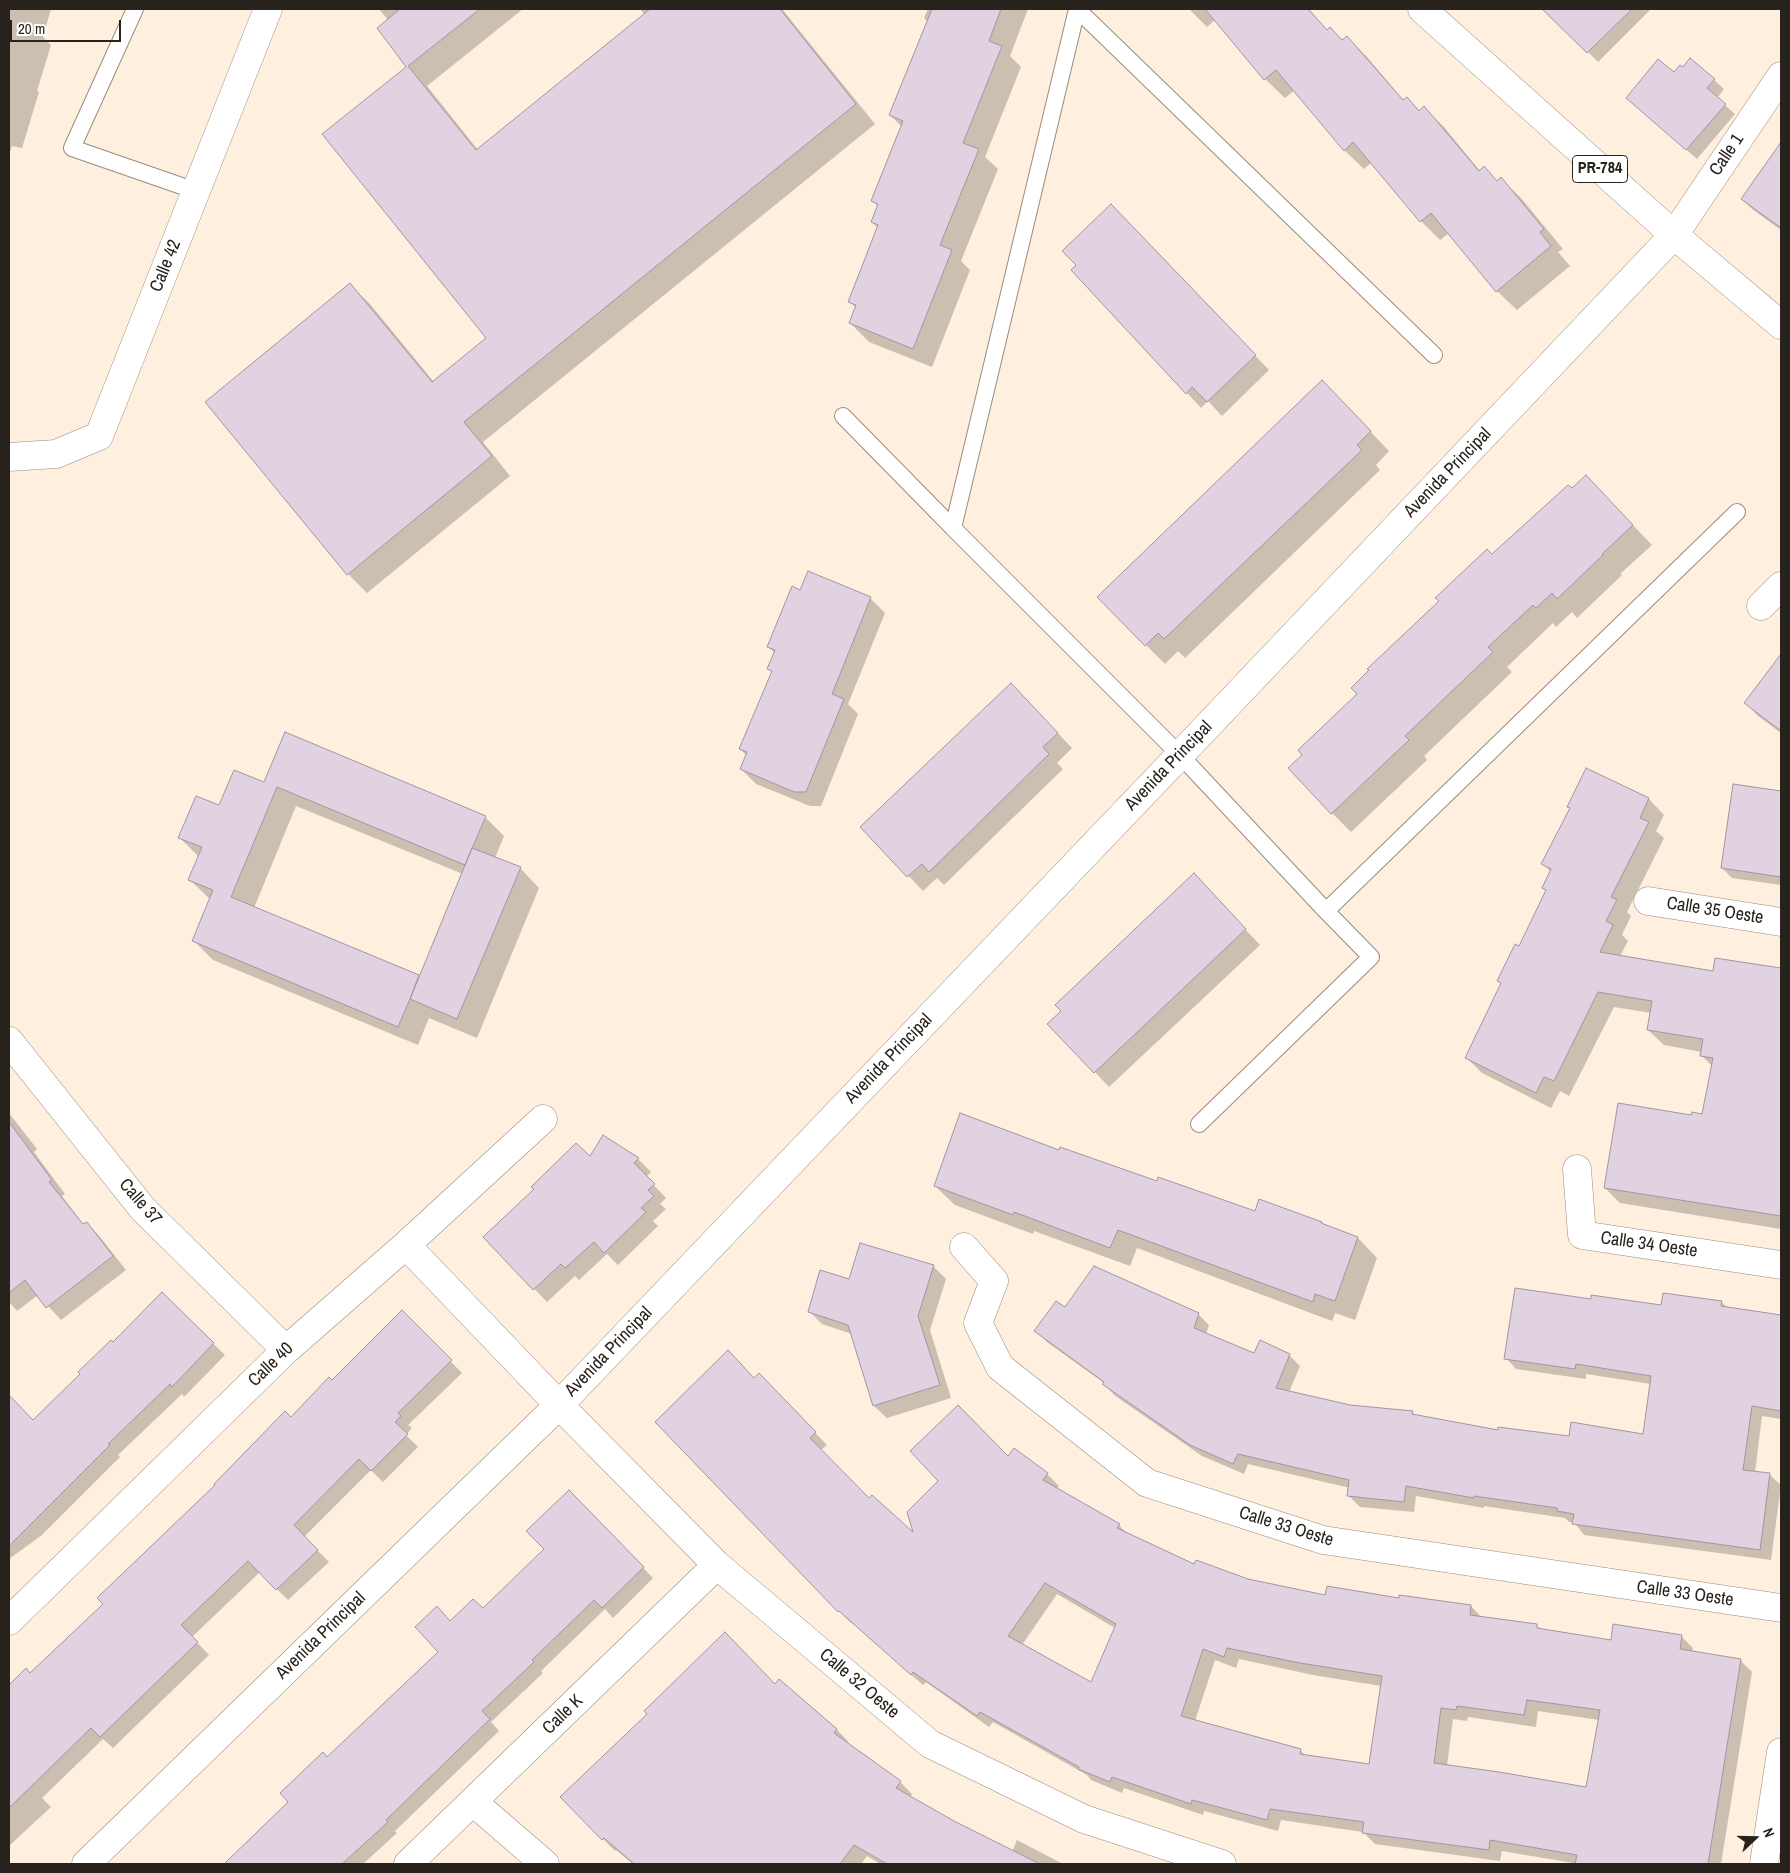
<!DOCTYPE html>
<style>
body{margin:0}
#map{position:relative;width:1790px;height:1873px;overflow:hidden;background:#feefdf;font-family:"Archivo Narrow",sans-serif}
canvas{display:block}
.frame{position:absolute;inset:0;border:10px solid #28221c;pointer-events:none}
.north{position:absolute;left:1730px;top:1813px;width:50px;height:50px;-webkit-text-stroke:4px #fff;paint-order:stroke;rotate:69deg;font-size:14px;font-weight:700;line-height:20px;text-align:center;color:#28221c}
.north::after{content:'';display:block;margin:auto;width:18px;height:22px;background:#28221c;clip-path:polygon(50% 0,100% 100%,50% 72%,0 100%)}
.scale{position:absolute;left:10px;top:20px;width:111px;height:22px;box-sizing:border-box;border:2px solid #28221c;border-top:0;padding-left:6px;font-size:15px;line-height:18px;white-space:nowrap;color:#28221c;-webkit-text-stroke:4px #fff;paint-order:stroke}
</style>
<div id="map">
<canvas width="1790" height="1873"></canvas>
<div class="frame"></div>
<div class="north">N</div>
<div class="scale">20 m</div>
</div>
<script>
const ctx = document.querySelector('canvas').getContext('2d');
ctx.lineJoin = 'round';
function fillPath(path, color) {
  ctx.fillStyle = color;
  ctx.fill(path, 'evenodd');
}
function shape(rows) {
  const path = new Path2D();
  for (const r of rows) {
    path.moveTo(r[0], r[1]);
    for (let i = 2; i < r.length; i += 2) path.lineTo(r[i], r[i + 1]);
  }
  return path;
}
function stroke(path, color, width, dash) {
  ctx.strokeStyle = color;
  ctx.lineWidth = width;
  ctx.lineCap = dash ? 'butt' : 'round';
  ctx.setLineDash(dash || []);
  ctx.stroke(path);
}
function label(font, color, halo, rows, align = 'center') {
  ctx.font = font + ' "Archivo Narrow",sans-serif';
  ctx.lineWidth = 4.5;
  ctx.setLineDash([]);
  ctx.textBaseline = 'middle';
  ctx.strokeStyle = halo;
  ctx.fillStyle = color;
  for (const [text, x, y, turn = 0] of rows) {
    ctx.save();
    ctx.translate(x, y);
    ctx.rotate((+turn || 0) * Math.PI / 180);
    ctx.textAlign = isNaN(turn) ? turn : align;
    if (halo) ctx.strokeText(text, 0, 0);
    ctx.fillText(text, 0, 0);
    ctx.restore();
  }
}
fillPath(shape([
 [9,9,51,9,43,37,51,45,37,91,39,92,22,148,12,146,9,155],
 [379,9,523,9,427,86,478,150,645,15,640,9,782,9,875,124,483,442,510,476,367,593,348,574,350,285,370,304,434,382,487,338,408,67,388,20],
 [928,9,1028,9,1010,56,1021,67,985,157,998,169,961,261,970,270,932,367,869,342,850,323,856,308,849,301,878,228,872,222,878,207,873,201,902,127,890,115,928,22,924,18],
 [1189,9,1309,9,1328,31,1343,41,1347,37,1367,57,1404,101,1407,99,1420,111,1424,108,1444,127,1480,171,1484,168,1498,182,1501,179,1521,198,1563,249,1558,252,1570,266,1517,310,1497,291,1449,233,1440,240,1421,221,1372,162,1364,169,1344,150,1295,90,1285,98,1265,79,1216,19,1207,27],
 [1556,9,1648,9,1650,10,1598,62,1550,14],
 [1674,74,1714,80,1724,89,1717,98,1735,114,1697,159,1627,98],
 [1781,145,1781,230,1752,209,1742,199],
 [1125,220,1269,370,1222,416,1208,401,1201,408,1073,270],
 [1341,401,1389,451,1376,465,1380,470,1185,658,1178,651,1165,664,1146,645],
 [1572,490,1605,496,1652,545,1620,574,1622,575,1577,618,1572,612,1556,627,1553,623,1507,667,1512,672,1424,756,1427,760,1351,832,1332,813,1304,755,1358,694,1492,555],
 [800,592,870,598,885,613,848,704,858,714,821,806,810,806,756,784,741,769,747,756,740,749,772,672,768,668,775,653,768,647],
 [1781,656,1781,733,1758,716,1746,703],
 [1026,700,1072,748,1057,763,1063,769,944,885,937,878,923,891,862,828],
 [1587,769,1649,799,1664,815,1656,831,1664,838,1627,912,1631,916,1622,935,1628,941,1620,956,1714,973,1716,960,1781,969,1781,1229,1620,1203,1605,1188,1692,1116,1703,1115,1713,1067,1702,1056,1702,1052,1664,1045,1648,1030,1651,1013,1614,1007,1569,1096,1560,1091,1551,1108,1482,1073,1467,1058,1547,891,1543,888,1551,872,1543,864,1571,809],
 [265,783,485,817,504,836,495,858,520,868,539,888,477,1038,429,1018,418,1045,213,960,194,941,211,900,190,880,199,857,179,837,220,807],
 [296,806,463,874,420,978,254,908],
 [1734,785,1781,792,1781,885,1732,878,1722,868],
 [1208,890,1260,945,1109,1087,1095,1072],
 [9,1113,37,1149,34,1152,65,1194,62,1196,84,1225,87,1223,100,1237,126,1270,61,1320,38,1295,17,1311,9,1302],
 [1060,1151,1255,1212,1259,1200,1322,1223,1325,1226,1358,1238,1377,1258,1355,1320,1335,1313,1332,1321,1137,1248,1130,1266,1034,1231,1033,1234,955,1205,935,1186],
 [590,1158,638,1159,651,1172,646,1177,666,1198,660,1204,666,1209,653,1221,658,1226,618,1265,607,1254,579,1280,575,1276,547,1302,484,1237],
 [933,1266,946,1279,930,1330,951,1398,887,1418,874,1406,852,1334,822,1324,809,1311,850,1280],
 [162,1294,225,1355,184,1397,182,1394,118,1455,120,1457,42,1535,9,1559,9,1400,10,1398,33,1422],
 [1592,1300,1662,1307,1721,1302,1728,1308,1781,1317,1781,1419,1762,1416,1755,1473,1770,1475,1781,1485,1771,1560,1584,1535,1574,1522,1569,1522,1565,1518,1484,1506,1484,1508,1416,1496,1414,1512,1360,1507,1349,1496,1350,1488,1248,1464,1244,1474,1202,1456,1114,1395,1104,1383,1047,1342,1036,1331,1065,1309,1198,1314,1209,1325,1206,1334,1255,1355,1289,1355,1300,1366,1289,1392,1349,1406,1412,1412,1416,1416,1499,1431,1570,1438,1644,1435,1651,1384,1586,1374,1586,1379,1516,1369,1506,1358],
 [402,1312,462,1373,408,1425,412,1428,406,1435,418,1447,383,1482,371,1470,304,1537,329,1562,288,1600,260,1572,192,1637,209,1655,113,1748,103,1739,42,1798,51,1807,9,1846,9,1686,26,1670,30,1674,104,1604,291,1419,332,1382],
 [759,1375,827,1445,821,1450,869,1500,916,1536,1009,1458,1015,1450,1047,1474,1059,1486,1057,1489,1119,1525,1128,1535,1195,1566,1248,1580,1326,1596,1400,1599,1471,1606,1482,1618,1537,1626,1541,1630,1612,1641,1681,1636,1693,1648,1692,1652,1740,1660,1752,1672,1721,1864,1579,1864,1502,1851,1500,1861,1375,1844,1363,1832,1281,1820,1278,1831,1204,1811,1203,1815,1124,1788,1122,1793,1091,1780,1087,1775,993,1722,989,1727,926,1682,923,1685,852,1622,851,1623,656,1422,754,1379],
 [1057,1594,1115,1628,1091,1684,1022,1645],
 [1239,1659,1313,1675,1381,1686,1370,1765,1307,1757,1301,1751,1195,1721,1215,1660,1236,1668],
 [1538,1711,1599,1720,1587,1789,1447,1766,1453,1719,1467,1721,1468,1717,1536,1727],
 [569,1492,653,1578,613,1618,605,1609,541,1671,543,1673,491,1722,499,1731,395,1831,397,1833,363,1864,226,1864,290,1802,327,1758,440,1652,451,1622,483,1610,545,1549],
 [775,1686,836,1729,848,1741,847,1743,900,1782,912,1794,910,1797,954,1822,1012,1852,1017,1840,1063,1864,880,1864,867,1856,861,1864,633,1864,616,1850,615,1851,562,1797]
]), '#0003');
const building = shape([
 [400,9,480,9,408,66,476,150,650,9,780,9,856,104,464,422,492,456,347,575,205,402,350,283,432,382,486,338,322,134,406,67,377,28,400,9],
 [932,9,1001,9,989,41,1002,46,963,143,979,149,940,245,952,250,913,349,849,323,856,305,848,302,878,225,871,222,878,204,871,201,903,121,889,115,932,9],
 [1205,9,1308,9,1327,30,1330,27,1342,40,1347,36,1403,100,1407,97,1419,111,1424,106,1479,171,1484,166,1497,181,1501,177,1544,229,1540,232,1551,246,1496,292,1431,213,1420,222,1353,142,1344,151,1276,70,1264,80,1205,9],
 [1542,9,1632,9,1587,53,1542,9],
 [1690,58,1715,79,1707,88,1726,104,1686,150,1626,98,1658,59,1674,72,1680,65,1683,67,1690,58],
 [1781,142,1781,228,1741,199,1781,142],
 [1111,204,1256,355,1207,402,1192,387,1186,394,1071,270,1076,265,1062,251,1111,204],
 [1322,380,1371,431,1357,445,1362,450,1164,639,1158,633,1145,646,1097,597,1322,380],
 [1586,475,1633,525,1602,554,1603,555,1557,599,1552,593,1536,608,1533,605,1488,647,1493,652,1405,736,1409,740,1331,814,1288,768,1302,755,1298,750,1357,694,1351,688,1369,670,1367,669,1439,601,1435,598,1487,549,1492,554,1568,485,1572,488,1586,475],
 [808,571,871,597,832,694,844,699,806,792,794,792,740,769,747,752,739,749,772,671,767,669,775,650,767,647,792,586,800,590,808,571],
 [1781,654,1781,731,1744,703,1781,654],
 [1011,683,1058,733,1043,747,1049,754,929,872,922,864,907,877,860,827,1011,683],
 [285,732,486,816,465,865,277,787,231,897,419,975,410,999,472,848,521,867,457,1019,410,999,398,1027,192,941,213,890,188,880,202,847,178,838,196,796,219,805,234,770,264,782,285,732],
 [1586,768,1649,798,1640,818,1649,822,1611,897,1617,900,1606,921,1613,925,1600,952,1713,971,1715,958,1781,968,1781,1216,1604,1188,1618,1103,1691,1115,1692,1112,1702,1114,1713,1058,1700,1056,1703,1039,1647,1030,1652,1001,1598,992,1554,1081,1544,1077,1536,1093,1465,1058,1501,983,1497,981,1515,944,1519,946,1546,890,1542,888,1551,869,1541,864,1570,808,1567,807,1586,768],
 [1733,784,1781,791,1781,877,1721,868,1733,784],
 [1194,873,1246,929,1094,1073,1047,1024,1061,1011,1055,1005,1194,873],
 [960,1113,1059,1150,1060,1147,1157,1181,1158,1177,1255,1211,1259,1199,1322,1222,1321,1223,1358,1237,1335,1301,1315,1294,1313,1302,1118,1230,1110,1248,1014,1212,1013,1215,934,1186,960,1113],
 [9,1122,52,1180,49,1182,83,1224,87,1222,113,1256,46,1308,25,1280,9,1293,9,1122],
 [603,1135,639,1158,634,1163,655,1184,648,1190,654,1196,641,1208,646,1212,604,1253,594,1242,565,1268,561,1264,533,1290,483,1237,534,1189,531,1187,576,1143,590,1156,603,1135],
 [860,1243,934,1265,918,1316,940,1385,873,1406,848,1325,808,1312,820,1270,849,1279,860,1243],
 [1094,1266,1199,1313,1194,1328,1254,1353,1260,1340,1290,1354,1276,1388,1350,1405,1413,1411,1412,1414,1498,1430,1498,1427,1569,1436,1571,1422,1643,1434,1651,1376,1576,1364,1575,1369,1504,1359,1515,1288,1591,1299,1591,1295,1661,1305,1663,1293,1722,1301,1721,1306,1781,1315,1781,1411,1752,1406,1743,1470,1770,1473,1760,1550,1572,1524,1574,1514,1557,1511,1557,1508,1474,1496,1474,1498,1406,1486,1404,1502,1347,1496,1349,1480,1238,1454,1233,1464,1190,1445,1102,1384,1104,1382,1034,1331,1056,1301,1065,1307,1094,1266],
 [162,1292,214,1343,172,1387,170,1384,108,1444,110,1445,9,1546,9,1395,33,1420,80,1374,78,1372,111,1340,113,1342,162,1292],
 [402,1310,452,1360,398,1413,401,1416,395,1422,408,1434,371,1471,359,1459,294,1525,318,1550,276,1590,248,1561,181,1625,198,1642,100,1737,91,1728,9,1808,9,1685,26,1668,30,1673,103,1604,97,1598,215,1485,214,1484,285,1411,291,1417,329,1377,332,1380,402,1310],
 [728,1350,754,1378,759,1373,816,1432,810,1438,869,1498,872,1495,913,1532,907,1512,938,1481,910,1451,958,1405,1008,1456,1014,1448,1048,1473,1043,1480,1120,1524,1117,1528,1194,1564,1196,1560,1248,1579,1325,1595,1327,1586,1399,1598,1399,1595,1471,1605,1470,1615,1537,1624,1537,1628,1611,1640,1613,1624,1682,1635,1680,1649,1741,1659,1708,1864,1575,1864,1577,1855,1490,1840,1489,1850,1362,1833,1364,1822,1270,1809,1267,1820,1192,1800,1191,1804,1112,1777,1110,1782,1078,1769,1079,1767,980,1712,977,1716,913,1672,911,1675,839,1611,838,1612,655,1422,728,1350],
 [1045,1583,1116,1624,1091,1682,1008,1636,1045,1583],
 [1227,1648,1300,1663,1382,1676,1369,1764,1300,1754,1301,1749,1181,1716,1203,1649,1224,1657,1227,1648],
 [1527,1700,1600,1710,1586,1787,1499,1772,1434,1763,1441,1708,1456,1710,1457,1706,1524,1715,1527,1700],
 [569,1490,644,1567,602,1608,594,1600,532,1660,534,1662,482,1711,490,1719,386,1820,388,1822,342,1864,224,1864,288,1802,280,1793,323,1752,327,1757,438,1652,415,1627,437,1606,450,1621,473,1599,483,1608,544,1549,526,1531,569,1490],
 [725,1632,775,1684,779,1679,837,1729,834,1733,901,1781,896,1788,954,1821,1040,1864,887,1864,854,1845,840,1864,634,1864,604,1838,602,1840,560,1797,647,1714,644,1711,725,1632]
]);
fillPath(building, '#e1d2e2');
stroke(building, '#a294a3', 1);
const service = shape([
 [135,9,72,148,196,191],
 [1077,9,953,528,1180,755,1326,911],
 [1077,9,1434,355],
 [843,416,953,528],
 [1199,1124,1371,957,1326,911,1737,512]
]);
const minor = shape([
 [1674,235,1781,76],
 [9,457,56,454,99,436,268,9],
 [1761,606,1781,586],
 [1648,901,1781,922],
 [9,1041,143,1209,286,1350],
 [1577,1169,1582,1235,1781,1265],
 [406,1245,559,1405,717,1565,930,1744,1084,1819,1222,1864],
 [964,1247,994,1281,978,1323,1000,1367,1147,1483,1323,1540,1781,1608],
 [9,1621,286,1350,406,1245,543,1119],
 [473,1802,545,1864],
 [408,1864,717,1565],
 [1764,1864,1781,1752]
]);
const tertiary = shape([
 [86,1864,559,1405,1180,755,1674,235]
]);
const primary = shape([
 [1422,9,1674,235,1781,325]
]);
stroke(service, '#9a8c7e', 18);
stroke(minor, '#9a8c7e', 29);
stroke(tertiary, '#9a8c7e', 29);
stroke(primary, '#9a8c7e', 29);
stroke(service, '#fff', 16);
stroke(minor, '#fff', 28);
stroke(tertiary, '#fff', 28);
stroke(primary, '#fff', 28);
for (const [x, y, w] of [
 [1600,169,55]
]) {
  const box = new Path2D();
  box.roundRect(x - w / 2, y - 13.5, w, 27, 4);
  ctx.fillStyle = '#fff';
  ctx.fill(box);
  stroke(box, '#28221c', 1);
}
label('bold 16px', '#28221c', null, [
 ["PR-784",1600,169]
]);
label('18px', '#28221c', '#fff', [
 ["Calle 1",1727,155,-56],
 ["Calle 42",166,266,-68],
 ["Avenida Principal",1448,473,-46],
 ["Avenida Principal",1169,766,-46],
 ["Calle 35 Oeste",1715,911,9],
 ["Avenida Principal",889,1059,-46],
 ["Calle 37",140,1202,49],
 ["Calle 34 Oeste",1649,1245,8],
 ["Avenida Principal",609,1352,-46],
 ["Calle 40",271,1365,-44],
 ["Calle 33 Oeste",1286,1527,17],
 ["Calle 33 Oeste",1685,1594,8],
 ["Avenida Principal",321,1636,-44],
 ["Calle 32 Oeste",859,1684,40],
 ["Calle K",563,1715,-44]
]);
</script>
